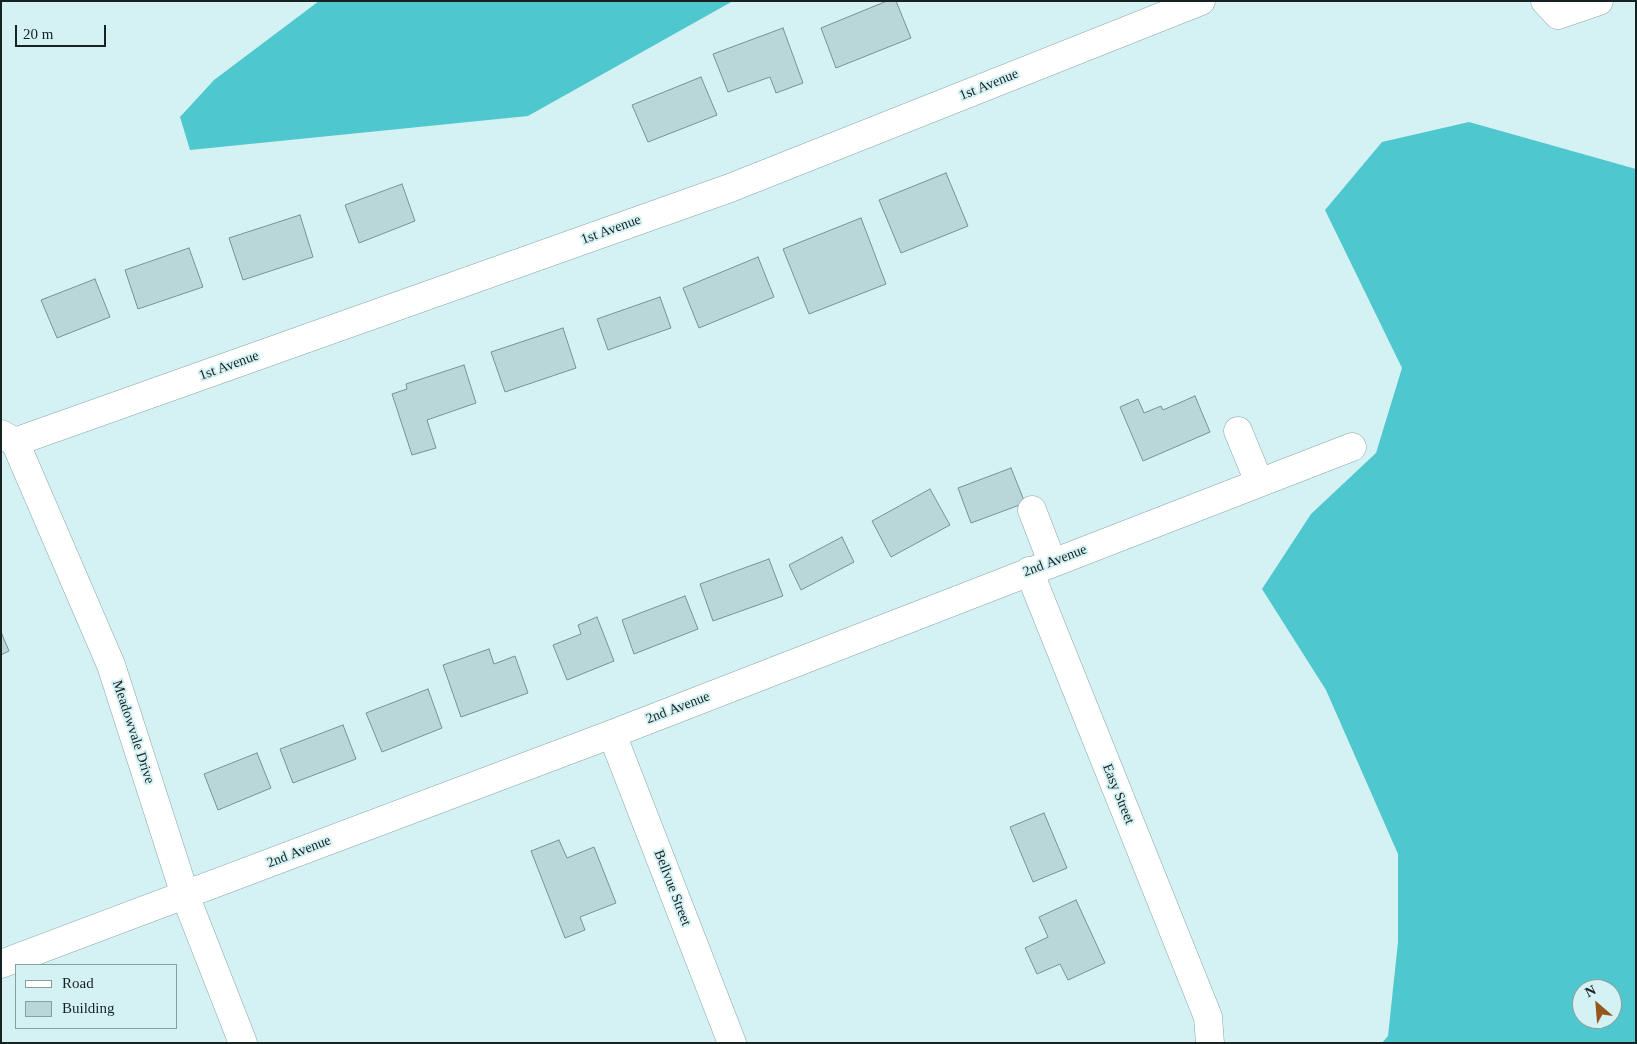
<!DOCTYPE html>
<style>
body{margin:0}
#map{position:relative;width:1637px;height:1044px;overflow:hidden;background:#d4f2f3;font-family:"Times New Roman",serif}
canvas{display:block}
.frame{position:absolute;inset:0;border:2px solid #172222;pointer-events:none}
.legend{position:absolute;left:15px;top:964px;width:162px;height:65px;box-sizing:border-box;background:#d4f2f3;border:1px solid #889f9f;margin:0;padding:6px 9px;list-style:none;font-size:15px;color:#172222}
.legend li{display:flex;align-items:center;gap:10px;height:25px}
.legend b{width:25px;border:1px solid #889f9f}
.north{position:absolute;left:1572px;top:979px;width:50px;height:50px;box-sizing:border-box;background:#d4f2f3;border:1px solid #889f9f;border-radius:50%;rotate:333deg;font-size:14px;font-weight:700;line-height:20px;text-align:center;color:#172222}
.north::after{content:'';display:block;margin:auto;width:18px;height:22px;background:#96571f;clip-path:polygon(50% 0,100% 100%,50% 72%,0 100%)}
.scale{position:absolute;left:15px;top:25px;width:91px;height:22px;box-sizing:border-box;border:2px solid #172222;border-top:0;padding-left:6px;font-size:15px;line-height:18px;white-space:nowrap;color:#172222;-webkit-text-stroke:4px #d4f2f3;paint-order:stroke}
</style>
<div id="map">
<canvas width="1637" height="1044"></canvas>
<div class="frame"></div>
<ul class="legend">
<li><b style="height:6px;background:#fff"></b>Road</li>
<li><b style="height:14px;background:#b9d6d8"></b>Building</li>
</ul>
<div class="north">N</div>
<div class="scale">20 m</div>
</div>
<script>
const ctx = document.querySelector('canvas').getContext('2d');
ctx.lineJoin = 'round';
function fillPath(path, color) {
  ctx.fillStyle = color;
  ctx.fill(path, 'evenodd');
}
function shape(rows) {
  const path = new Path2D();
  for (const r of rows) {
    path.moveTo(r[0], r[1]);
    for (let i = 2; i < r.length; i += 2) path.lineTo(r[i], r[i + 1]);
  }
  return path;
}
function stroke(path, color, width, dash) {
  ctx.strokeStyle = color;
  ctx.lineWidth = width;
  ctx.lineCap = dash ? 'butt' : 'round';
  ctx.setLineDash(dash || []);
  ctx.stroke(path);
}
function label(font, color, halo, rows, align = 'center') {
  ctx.font = font + ' "Times New Roman",serif';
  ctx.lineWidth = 4;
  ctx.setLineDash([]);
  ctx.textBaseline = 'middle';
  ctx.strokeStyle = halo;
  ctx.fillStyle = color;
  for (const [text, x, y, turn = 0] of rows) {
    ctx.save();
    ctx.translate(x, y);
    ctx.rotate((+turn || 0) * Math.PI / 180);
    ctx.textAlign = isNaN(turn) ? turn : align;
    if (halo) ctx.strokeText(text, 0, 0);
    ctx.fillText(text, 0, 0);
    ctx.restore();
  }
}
fillPath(shape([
 [319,1,733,1,528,116,190,150,180,117,214,80],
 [1469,122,1636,169,1636,1043,1382,1043,1388,1036,1398,942,1398,854,1326,690,1262,589,1311,514,1376,453,1402,368,1325,210,1382,142],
 [1582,989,1612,989,1612,1019,1582,1019]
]), '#4ec7ce');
const building = shape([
 [887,1,896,1,911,38,836,68,821,28,887,1],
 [783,28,803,83,776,93,770,77,728,92,713,54,783,28],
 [701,77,717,115,648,142,632,105,701,77],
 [946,173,968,226,901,253,879,200,946,173],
 [402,184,415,221,359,243,345,205,402,184],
 [300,215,313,257,243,280,229,238,300,215],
 [861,218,886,284,809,314,783,249,861,218],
 [189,248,203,287,138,309,125,270,189,248],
 [758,257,774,297,699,328,683,288,758,257],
 [95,279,110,317,57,338,41,300,95,279],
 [660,297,671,328,608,350,597,319,660,297],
 [563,328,576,368,505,392,491,352,563,328],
 [464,365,476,403,427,420,436,448,412,455,392,394,407,389,406,384,464,365],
 [1195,396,1210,432,1143,461,1120,407,1138,399,1144,413,1161,406,1163,410,1195,396],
 [1011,468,1025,503,971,523,958,488,1011,468],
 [930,489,950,525,891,557,872,521,930,489],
 [842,537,854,562,801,590,789,565,842,537],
 [769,559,783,596,713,621,700,584,769,559],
 [685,596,698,629,634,654,622,620,685,596],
 [597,617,614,661,567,680,553,645,581,634,578,625,597,617],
 [1,632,9,651,1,655,1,632],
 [489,649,494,664,515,656,528,693,461,717,443,665,489,649],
 [428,689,442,728,382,752,366,713,428,689],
 [343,725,356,759,293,783,280,749,343,725],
 [257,753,271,788,218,810,204,774,257,753],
 [1044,813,1067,868,1033,882,1010,827,1044,813],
 [559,840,567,858,594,847,616,903,580,917,585,930,565,938,531,851,559,840],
 [1076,900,1105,963,1068,980,1060,964,1037,974,1025,948,1048,937,1039,917,1076,900]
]);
fillPath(building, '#b9d6d8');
stroke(building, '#779294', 1);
const minor = shape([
 [1545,1,1558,15,1599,1],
 [1238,431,1259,482],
 [1,434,15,442,111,665,185,895,243,1043],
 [15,442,730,188,1201,1],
 [1032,510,1052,562],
 [1029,571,1208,1017,1210,1043],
 [612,734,732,1043],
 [1,964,612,734,1352,447]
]);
stroke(minor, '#89a5a7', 29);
stroke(minor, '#fff', 28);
label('14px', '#172222', '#d4f2f3', [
 ["1st Avenue",989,85,-22],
 ["1st Avenue",611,230,-20],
 ["1st Avenue",229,366,-20],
 ["2nd Avenue",1055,561,-21],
 ["2nd Avenue",678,708,-21],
 ["Meadowvale Drive",133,732,72],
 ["Easy Street",1118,794,68],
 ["2nd Avenue",299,852,-21],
 ["Bellvue Street",672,888,69]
]);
</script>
